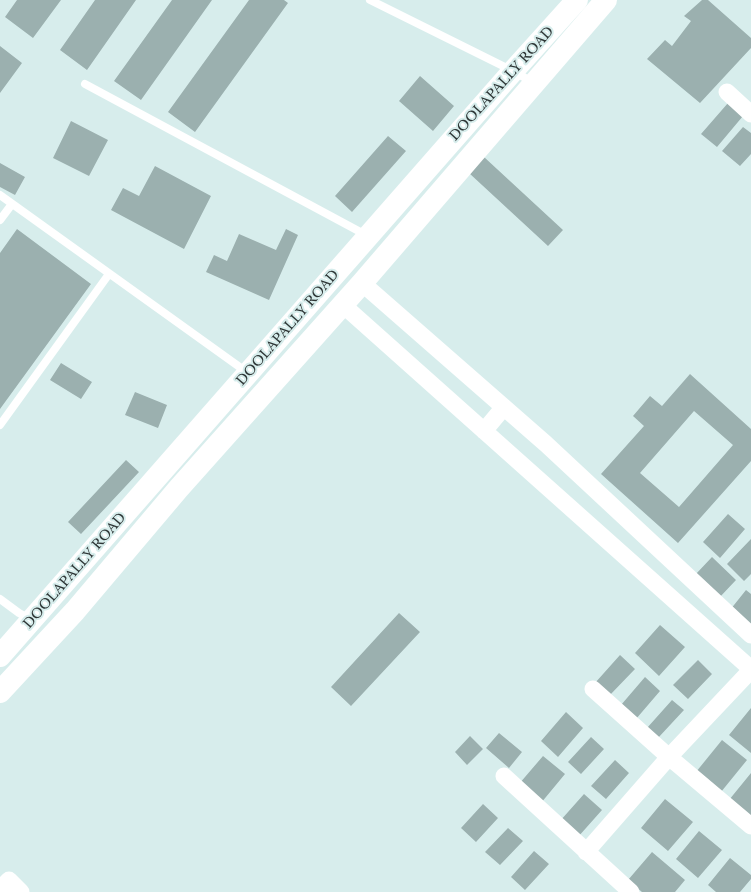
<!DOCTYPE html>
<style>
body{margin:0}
canvas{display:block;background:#d7edec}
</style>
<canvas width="751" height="892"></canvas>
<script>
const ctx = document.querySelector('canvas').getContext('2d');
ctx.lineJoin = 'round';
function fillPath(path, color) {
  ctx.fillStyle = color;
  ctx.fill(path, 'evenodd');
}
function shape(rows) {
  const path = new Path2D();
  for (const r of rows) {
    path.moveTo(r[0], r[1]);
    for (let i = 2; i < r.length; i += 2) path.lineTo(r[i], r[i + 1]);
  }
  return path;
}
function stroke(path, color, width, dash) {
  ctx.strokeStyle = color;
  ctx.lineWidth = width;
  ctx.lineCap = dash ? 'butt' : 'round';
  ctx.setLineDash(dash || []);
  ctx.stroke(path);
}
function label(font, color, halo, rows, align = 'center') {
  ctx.font = font + ' "Libre Baskerville",serif';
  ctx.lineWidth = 4;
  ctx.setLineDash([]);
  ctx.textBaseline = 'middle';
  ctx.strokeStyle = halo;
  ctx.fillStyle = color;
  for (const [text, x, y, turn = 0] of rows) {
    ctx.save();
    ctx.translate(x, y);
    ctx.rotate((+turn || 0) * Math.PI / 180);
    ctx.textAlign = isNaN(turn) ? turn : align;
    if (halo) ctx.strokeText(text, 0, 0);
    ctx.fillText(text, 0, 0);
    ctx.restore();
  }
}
fillPath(shape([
 [17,0,61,0,33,38,5,17],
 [95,0,136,0,87,70,60,50],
 [172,0,212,0,141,100,114,81],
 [249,0,284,0,288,3,195,132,168,112],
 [702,0,708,0,751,38,751,48,700,103,647,59,665,40,672,46,691,21,684,16],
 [0,46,22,63,0,93],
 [420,76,454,106,433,131,399,101],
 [728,103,743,116,717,147,701,134],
 [71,121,108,140,89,176,53,158],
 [743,127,751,133,751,154,740,166,722,151],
 [388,136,406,151,352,212,335,196],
 [484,157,563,230,548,246,469,173],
 [0,163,25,177,15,195,0,187],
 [155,166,211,196,184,249,111,210,123,188,139,196],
 [17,229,91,284,0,409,0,253],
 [286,229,298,235,269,300,206,272,214,255,227,261,239,234,276,250],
 [61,363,92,382,81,399,50,380],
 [690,374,751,429,751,461,678,543,601,474,644,426,633,416,650,396,662,406],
 [694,411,733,445,679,507,640,473],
 [135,392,167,405,158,428,125,415],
 [126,460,139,472,81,534,68,522],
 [728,514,745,529,720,558,703,542],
 [751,539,751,574,744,581,727,564],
 [712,557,736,580,719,598,695,575],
 [746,590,751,594,751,624,730,610],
 [399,613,420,632,351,706,331,687],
 [660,625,685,647,659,676,635,653],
 [620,655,635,669,609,696,595,683],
 [698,660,712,674,688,699,673,685],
 [645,677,660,691,636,719,621,705],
 [672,700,684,710,658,738,647,728],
 [751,708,751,753,729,735],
 [566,712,583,728,558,757,541,741],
 [499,733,522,752,509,768,486,748],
 [470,736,483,749,467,765,455,752],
 [591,737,604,749,581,774,568,762],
 [722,740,747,760,721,792,696,772],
 [543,756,565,774,541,803,519,784],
 [615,760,629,773,606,799,591,786],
 [751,773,751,818,729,800],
 [584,794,602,810,578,837,560,821],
 [665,799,693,822,668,851,641,828],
 [483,804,498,818,476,842,461,828],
 [508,828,523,841,500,865,485,852],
 [699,831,722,850,698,878,676,859],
 [534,851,549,864,525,890,511,877],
 [652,852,685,880,675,892,642,892,628,880],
 [730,858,751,875,751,879,740,892,716,892,708,885]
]), '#9bb0af');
stroke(shape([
 [370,0,513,71,534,83],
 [85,84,366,235],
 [0,195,248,373],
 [0,220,12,204],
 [0,425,109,274],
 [0,599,19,613,30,619]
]), '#fff', 8);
stroke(shape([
 [727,92,751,114],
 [362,283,546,444,751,635],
 [343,305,751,669],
 [484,431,504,407],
 [593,689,669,757,751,826],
 [504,776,631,892],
 [586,852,669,757,751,670],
 [0,889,9,880,21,892]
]), '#fff', 17);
stroke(shape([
 [0,656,513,71,577,0],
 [0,692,75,611,179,488,362,283,606,0]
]), '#fff', 22);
label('13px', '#2e3636', '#d7edec', [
 ["DOOLAPALLY ROAD",502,84,-48],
 ["DOOLAPALLY ROAD",288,328,-49],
 ["DOOLAPALLY ROAD",75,571,-49]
]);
</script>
